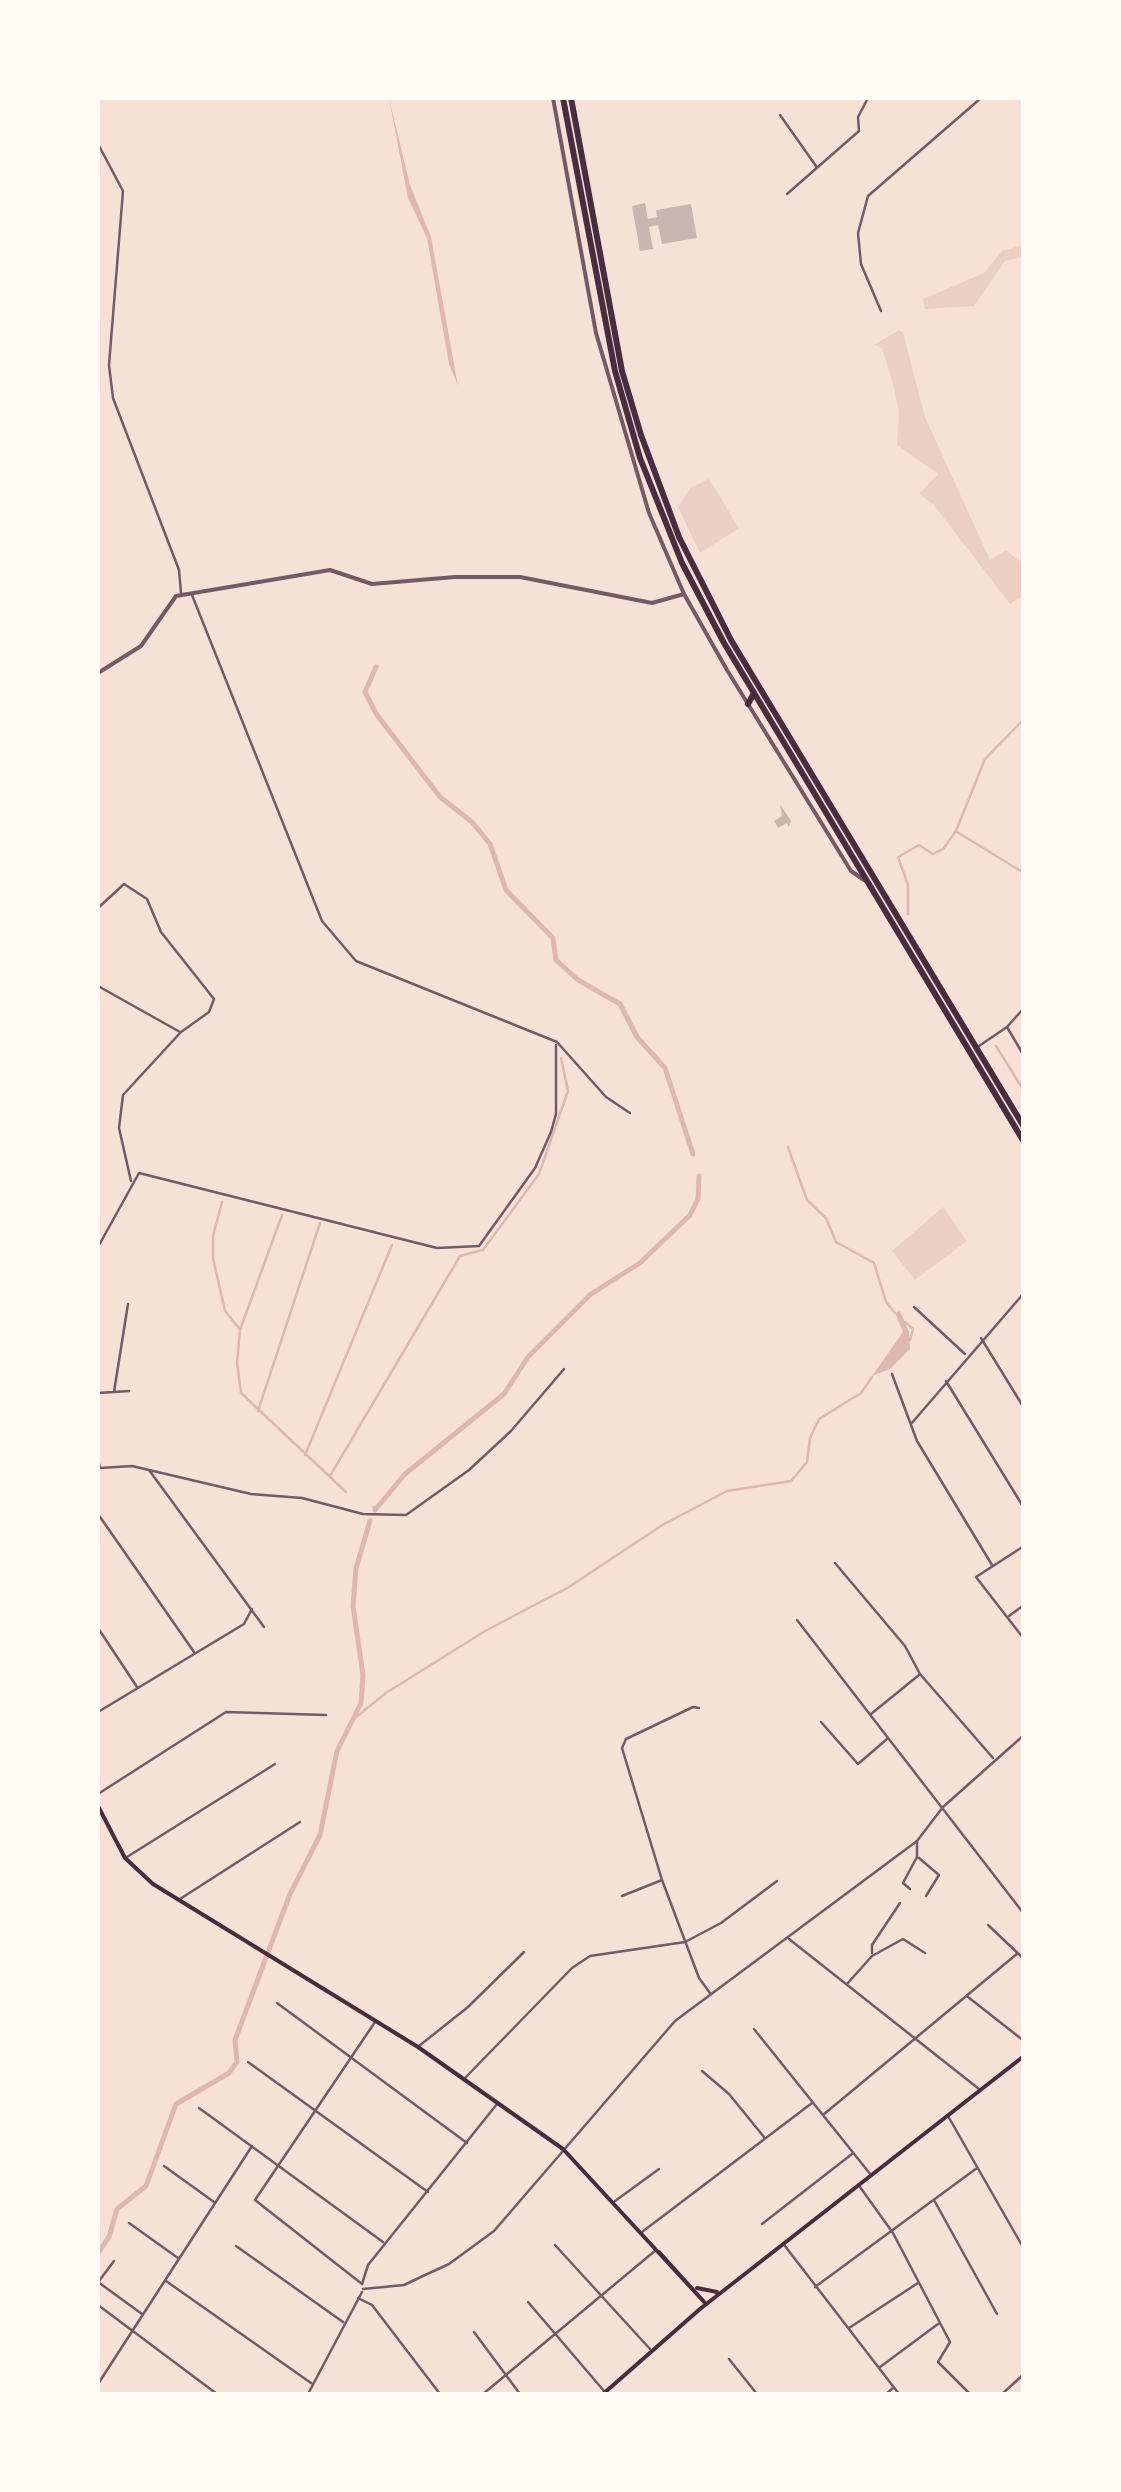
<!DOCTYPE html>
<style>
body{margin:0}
#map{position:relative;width:1121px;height:2492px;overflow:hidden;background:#f7e1d7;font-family:Lato,sans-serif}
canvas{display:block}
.frame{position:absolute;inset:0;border:100px solid #fffaf5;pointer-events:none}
</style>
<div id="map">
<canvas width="1121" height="2492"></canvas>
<div class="frame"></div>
</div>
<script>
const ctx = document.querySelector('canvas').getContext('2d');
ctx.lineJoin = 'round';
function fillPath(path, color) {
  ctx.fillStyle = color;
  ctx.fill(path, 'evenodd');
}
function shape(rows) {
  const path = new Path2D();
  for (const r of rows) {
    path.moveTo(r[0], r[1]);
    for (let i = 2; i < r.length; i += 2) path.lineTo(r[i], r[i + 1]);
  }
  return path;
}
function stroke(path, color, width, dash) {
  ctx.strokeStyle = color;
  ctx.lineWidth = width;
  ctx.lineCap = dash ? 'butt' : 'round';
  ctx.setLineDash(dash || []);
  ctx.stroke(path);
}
fillPath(shape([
 [1023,245,1023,257,1005,261,974,306,925,309,923,299,984,273,1002,251],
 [899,330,903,332,925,417,990,560,1006,550,1019,561,1023,558,1023,596,1010,604,933,504,919,494,938,474,897,445,899,412,893,384,882,348,874,345],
 [709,479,739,528,700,553,678,507,690,488],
 [943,1207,967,1241,915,1280,892,1251]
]), '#ebcfc5');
fillPath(shape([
 [389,98,410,185,431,237,458,386,449,364,427,238,408,198],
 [900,1311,909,1332,910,1349,890,1369,872,1376,903,1332,895,1313]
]), '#dcb8b0');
stroke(shape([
 [957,832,1024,873],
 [908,914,908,885,898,857,919,845,933,854,943,849,956,831,985,759,1024,719],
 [996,1046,1024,1091],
 [788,1147,807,1200,826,1218,836,1242,874,1263,886,1302,895,1313],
 [222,1202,213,1236,213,1258,225,1311,239,1328],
 [282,1215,240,1330,237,1363,241,1393,346,1492],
 [905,1322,913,1329,910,1340],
 [258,1411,320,1223],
 [305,1455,392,1245],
 [330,1476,460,1256,483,1250,539,1174,568,1091,561,1058],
 [373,1507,375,1508],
 [355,1718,386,1693,485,1631,569,1587,664,1524,727,1491,791,1481,807,1462,810,1438,819,1419,861,1393,872,1377]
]), '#dcb8b0', 2.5);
stroke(shape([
 [376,667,365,692,377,715,440,797,472,822,490,844,506,890,553,938,556,960,578,980,620,1004,637,1037,665,1068,693,1154],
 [375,1510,405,1474,504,1394,528,1357,591,1294,640,1263,690,1215,698,1199,699,1176],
 [98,2253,109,2237,117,2209,146,2186,176,2104,229,2073,237,2062,235,2040,290,1894,320,1835,337,1751,361,1703,363,1675,353,1606,356,1568,370,1521]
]), '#dcb8b0', 5);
fillPath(shape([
 [645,203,648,219,657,217,656,210,691,204,697,238,662,244,658,225,649,227,653,249,640,251,632,206],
 [780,804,791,821,789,827,787,823,778,828,774,821,782,816]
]), '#ccb4b1');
stroke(shape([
 [780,115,816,166],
 [98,144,123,191,109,365,113,398,179,570,181,593],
 [787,194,859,131,858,117,868,98],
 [881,311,861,264,858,233,868,196,981,98],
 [192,595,322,921,356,961,557,1042,606,1097,630,1113],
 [98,908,124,884,147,899,161,932,214,999,209,1012,181,1032,123,1095,119,1128,131,1181],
 [98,986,180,1032],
 [1007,1027,1024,1056],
 [979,1046,1007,1027,1024,1008],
 [98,1247,139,1173,437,1248,479,1246,535,1168,551,1132,556,1114,556,1045],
 [914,1307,965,1354],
 [981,1338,1024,1408],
 [892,1374,917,1441,992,1565],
 [946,1381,1024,1508],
 [114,1392,128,1304],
 [98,1393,129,1391],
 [911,1424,1024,1293],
 [98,1459,100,1468,132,1466,251,1494,302,1498,363,1514,406,1515,469,1470,511,1431,564,1369],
 [149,1470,264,1627],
 [98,1514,194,1652],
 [1024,1546,976,1577,1024,1639],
 [835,1563,905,1646,920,1674,993,1758],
 [1009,1616,1024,1605],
 [797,1620,1024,1914],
 [98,1628,137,1687],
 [699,1708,693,1707,626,1739,622,1748,662,1880,699,1978,710,1993],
 [98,1712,244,1624,252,1609],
 [871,1714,919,1675],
 [821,1722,858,1764,887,1739],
 [98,1794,226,1712,326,1715],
 [127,1857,275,1764],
 [919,1858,939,1875,926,1896],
 [910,1889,903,1883,917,1857,917,1842],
 [622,1896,662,1880],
 [180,1899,300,1822],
 [988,1925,1024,1959],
 [789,1939,979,2089],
 [872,1953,872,1945,900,1903],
 [847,1984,872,1956,903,1939,925,1953],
 [968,1997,1024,2041],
 [277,2003,467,2143],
 [754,2029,871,2175],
 [419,2046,468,2007,524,1952],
 [248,2062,428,2192],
 [702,2071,729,2094,764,2137],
 [465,2078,572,1968,590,1956,685,1942,721,1923,777,1881],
 [199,2108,383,2242],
 [823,2115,1018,1953],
 [948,2116,1024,2249],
 [164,2166,214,2202],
 [860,2187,893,2233,950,2342,938,2362,970,2394],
 [934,2200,997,2314],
 [615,2201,659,2169],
 [129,2223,178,2258],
 [762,2224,852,2154],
 [642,2232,812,2103],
 [555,2245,650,2349],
 [236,2246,343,2322],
 [785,2246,899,2394],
 [99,2281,114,2261],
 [166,2281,311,2383],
 [98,2282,142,2314],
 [362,2284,255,2200,375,2022],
 [362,2284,368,2265,497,2104],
 [815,2287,977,2168],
 [363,2289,404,2285,423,2276,449,2264,494,2231,675,2021,917,1841,943,1807,1024,1735],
 [358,2298,372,2305,440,2394],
 [528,2302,604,2391],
 [98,2305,217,2394],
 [849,2328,918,2283],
 [474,2332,520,2394],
 [729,2359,757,2394],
 [880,2367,938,2324],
 [98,2384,252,2146],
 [98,2392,101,2394],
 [308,2394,362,2292],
 [483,2394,656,2250],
 [886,2394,893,2388],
 [1002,2394,1024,2374]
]), '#755966', 2.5);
stroke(shape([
 [553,98,596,333,649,513,684,594,727,670,851,871,864,880],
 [98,673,141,646,176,596,330,570,372,584,455,577,520,577,652,603,684,594]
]), '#755966', 4);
stroke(shape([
 [98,1806,125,1858,153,1884,418,2047,563,2149,706,2304],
 [659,2252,706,2304],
 [697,2288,717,2292],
 [603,2394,700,2309,1024,2056]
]), '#4a2c40', 4);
stroke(shape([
 [563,98,615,371,640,458,682,563,724,643,1024,1142],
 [571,98,622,371,641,435,679,537,731,640,1024,1127],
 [748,704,754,693]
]), '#4a2c40', 6);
</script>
